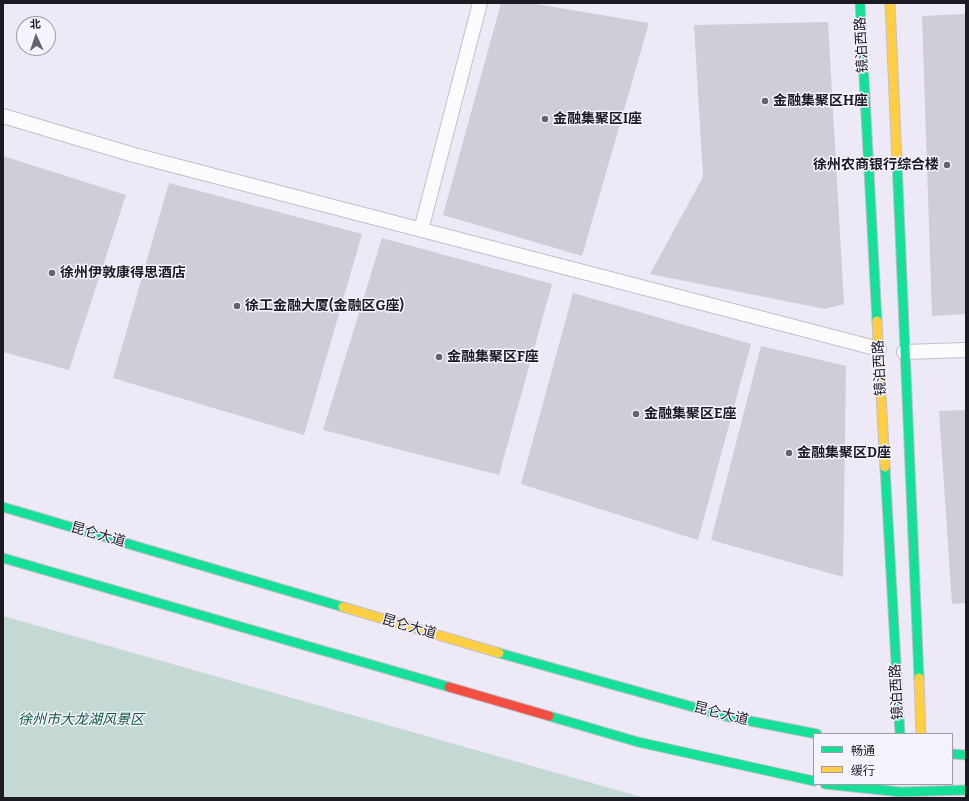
<!DOCTYPE html>
<meta charset="utf-8">
<style>
body{margin:0}
#map{position:relative;width:969px;height:801px;overflow:hidden;background:#ede9f6;font-family:Bitter,"Noto Sans SC",serif}
canvas{display:block}
.frame{position:absolute;inset:0;border:4px solid #1d1a24;pointer-events:none}
.legend{position:absolute;left:813px;top:733px;width:140px;height:52px;box-sizing:border-box;background:#f6f3ff;border:1px solid #9f9ca7;margin:0;padding:5px 7px;list-style:none;font-size:12px;color:#1d1a24}
.legend li{display:flex;align-items:center;gap:8px;height:20px}
.legend b{width:20px;border:1px solid #9f9ca7}
.north{position:absolute;left:16px;top:16px;width:40px;height:40px;box-sizing:border-box;background:#f6f3ff;border:1px solid #9f9ca7;border-radius:50%;rotate:357deg;font-size:11px;font-weight:700;line-height:16px;text-align:center;color:#1d1a24}
.north::after{content:'';display:block;margin:auto;width:14px;height:18px;background:#66626e;clip-path:polygon(50% 0,100% 100%,50% 72%,0 100%)}
</style>
<div id="map">
<canvas width="969" height="801"></canvas>
<div class="frame"></div>
<ul class="legend">
<li><b style="height:5px;background:#16e098"></b>畅通</li>
<li><b style="height:5px;background:#ffcf43"></b>缓行</li>
</ul>
<div class="north">北</div>
</div>
<script>
const ctx = document.querySelector('canvas').getContext('2d');
ctx.lineJoin = 'round';
function fillPath(path, color) {
  ctx.fillStyle = color;
  ctx.fill(path, 'evenodd');
}
function shape(rows) {
  const path = new Path2D();
  for (const r of rows) {
    path.moveTo(r[0], r[1]);
    for (let i = 2; i < r.length; i += 2) path.lineTo(r[i], r[i + 1]);
  }
  return path;
}
function stroke(path, color, width, dash) {
  ctx.strokeStyle = color;
  ctx.lineWidth = width;
  ctx.lineCap = dash ? 'butt' : 'round';
  ctx.setLineDash(dash || []);
  ctx.stroke(path);
}
function label(font, color, halo, rows, align = 'center') {
  ctx.font = font + ' Bitter,"Noto Sans SC",serif';
  ctx.lineWidth = 3;
  ctx.setLineDash([]);
  ctx.textBaseline = 'middle';
  ctx.strokeStyle = halo;
  ctx.fillStyle = color;
  for (const [text, x, y, turn = 0] of rows) {
    ctx.save();
    ctx.translate(x, y);
    ctx.rotate((+turn || 0) * Math.PI / 180);
    ctx.textAlign = isNaN(turn) ? turn : align;
    if (halo) ctx.strokeText(text, 0, 0);
    ctx.fillText(text, 0, 0);
    ctx.restore();
  }
}
fillPath(shape([
 [3,616,645,798,3,798]
]), '#c4d9d3');
fillPath(shape([
 [501,3,530,3,649,23,582,256,443,215],
 [966,14,966,314,932,316,922,16],
 [828,22,844,304,825,309,650,274,703,177,694,25],
 [3,156,126,195,69,370,3,352],
 [169,183,362,234,304,435,113,378],
 [382,238,552,284,499,475,323,430],
 [573,293,751,344,698,540,521,484],
 [761,346,846,366,843,577,711,540],
 [966,410,966,603,952,604,939,411]
]), '#d0ccd8');
const street = shape([
 [3,116,134,155,879,349],
 [421,230,480,3],
 [904,352,966,350]
]);
const fast = shape([
 [860,3,877,321],
 [897,161,919,678],
 [885,467,900,734],
 [3,507,343,607],
 [3,558,449,687],
 [499,653,729,717,817,734],
 [549,716,638,742,814,781],
 [952,754,966,755],
 [825,784,901,792,966,790]
]);
const slow = shape([
 [890,3,897,161],
 [877,321,885,467],
 [343,607,499,653],
 [919,678,921,734]
]);
const jam = shape([
 [449,687,549,716]
]);
stroke(street, '#c3bfca', 16);
stroke(fast, '#c3bfca', 11);
stroke(slow, '#c3bfca', 11);
stroke(jam, '#c3bfca', 11);
stroke(street, '#fcfcfe', 14);
stroke(fast, '#16e098', 9);
stroke(slow, '#ffcf43', 9);
stroke(jam, '#f24e42', 9);
for (const [x, y, r, color] of [
 [765,101,4,"#66626e"],
 [545,119,4,"#66626e"],
 [947,165,4,"#66626e"],
 [52,273,4,"#66626e"],
 [237,306,4,"#66626e"],
 [439,357,4,"#66626e"],
 [636,414,4,"#66626e"],
 [789,453,4,"#66626e"]
]) {
  const dot = new Path2D();
  dot.arc(x, y, r, 0, 2 * Math.PI);
  ctx.fillStyle = color;
  ctx.fill(dot);
  stroke(dot, '#f6f3ff', 1.5);
}
label('14px', '#1d1a24', '#f6f3ff', [
 ["镜泊西路",862,45,-93],
 ["镜泊西路",880,368,-93],
 ["昆仑大道",98,535,16],
 ["昆仑大道",409,627,16],
 ["镜泊西路",897,692,-93],
 ["昆仑大道",721,714,14]
]);
label('bold 14px', '#1d1a24', '#f6f3ff', [
 ["金融集聚区H座",773,101],
 ["金融集聚区I座",553,119],
 ["徐州农商银行综合楼",939,165,"right"],
 ["徐州伊敦康得思酒店",60,273],
 ["徐工金融大厦(金融区G座)",245,306],
 ["金融集聚区F座",447,357],
 ["金融集聚区E座",644,414],
 ["金融集聚区D座",797,453]
], 'left');
label('italic 14px', '#0d5c3f', '#f6f3ff', [
 ["徐州市大龙湖风景区",81,720]
]);
</script>
